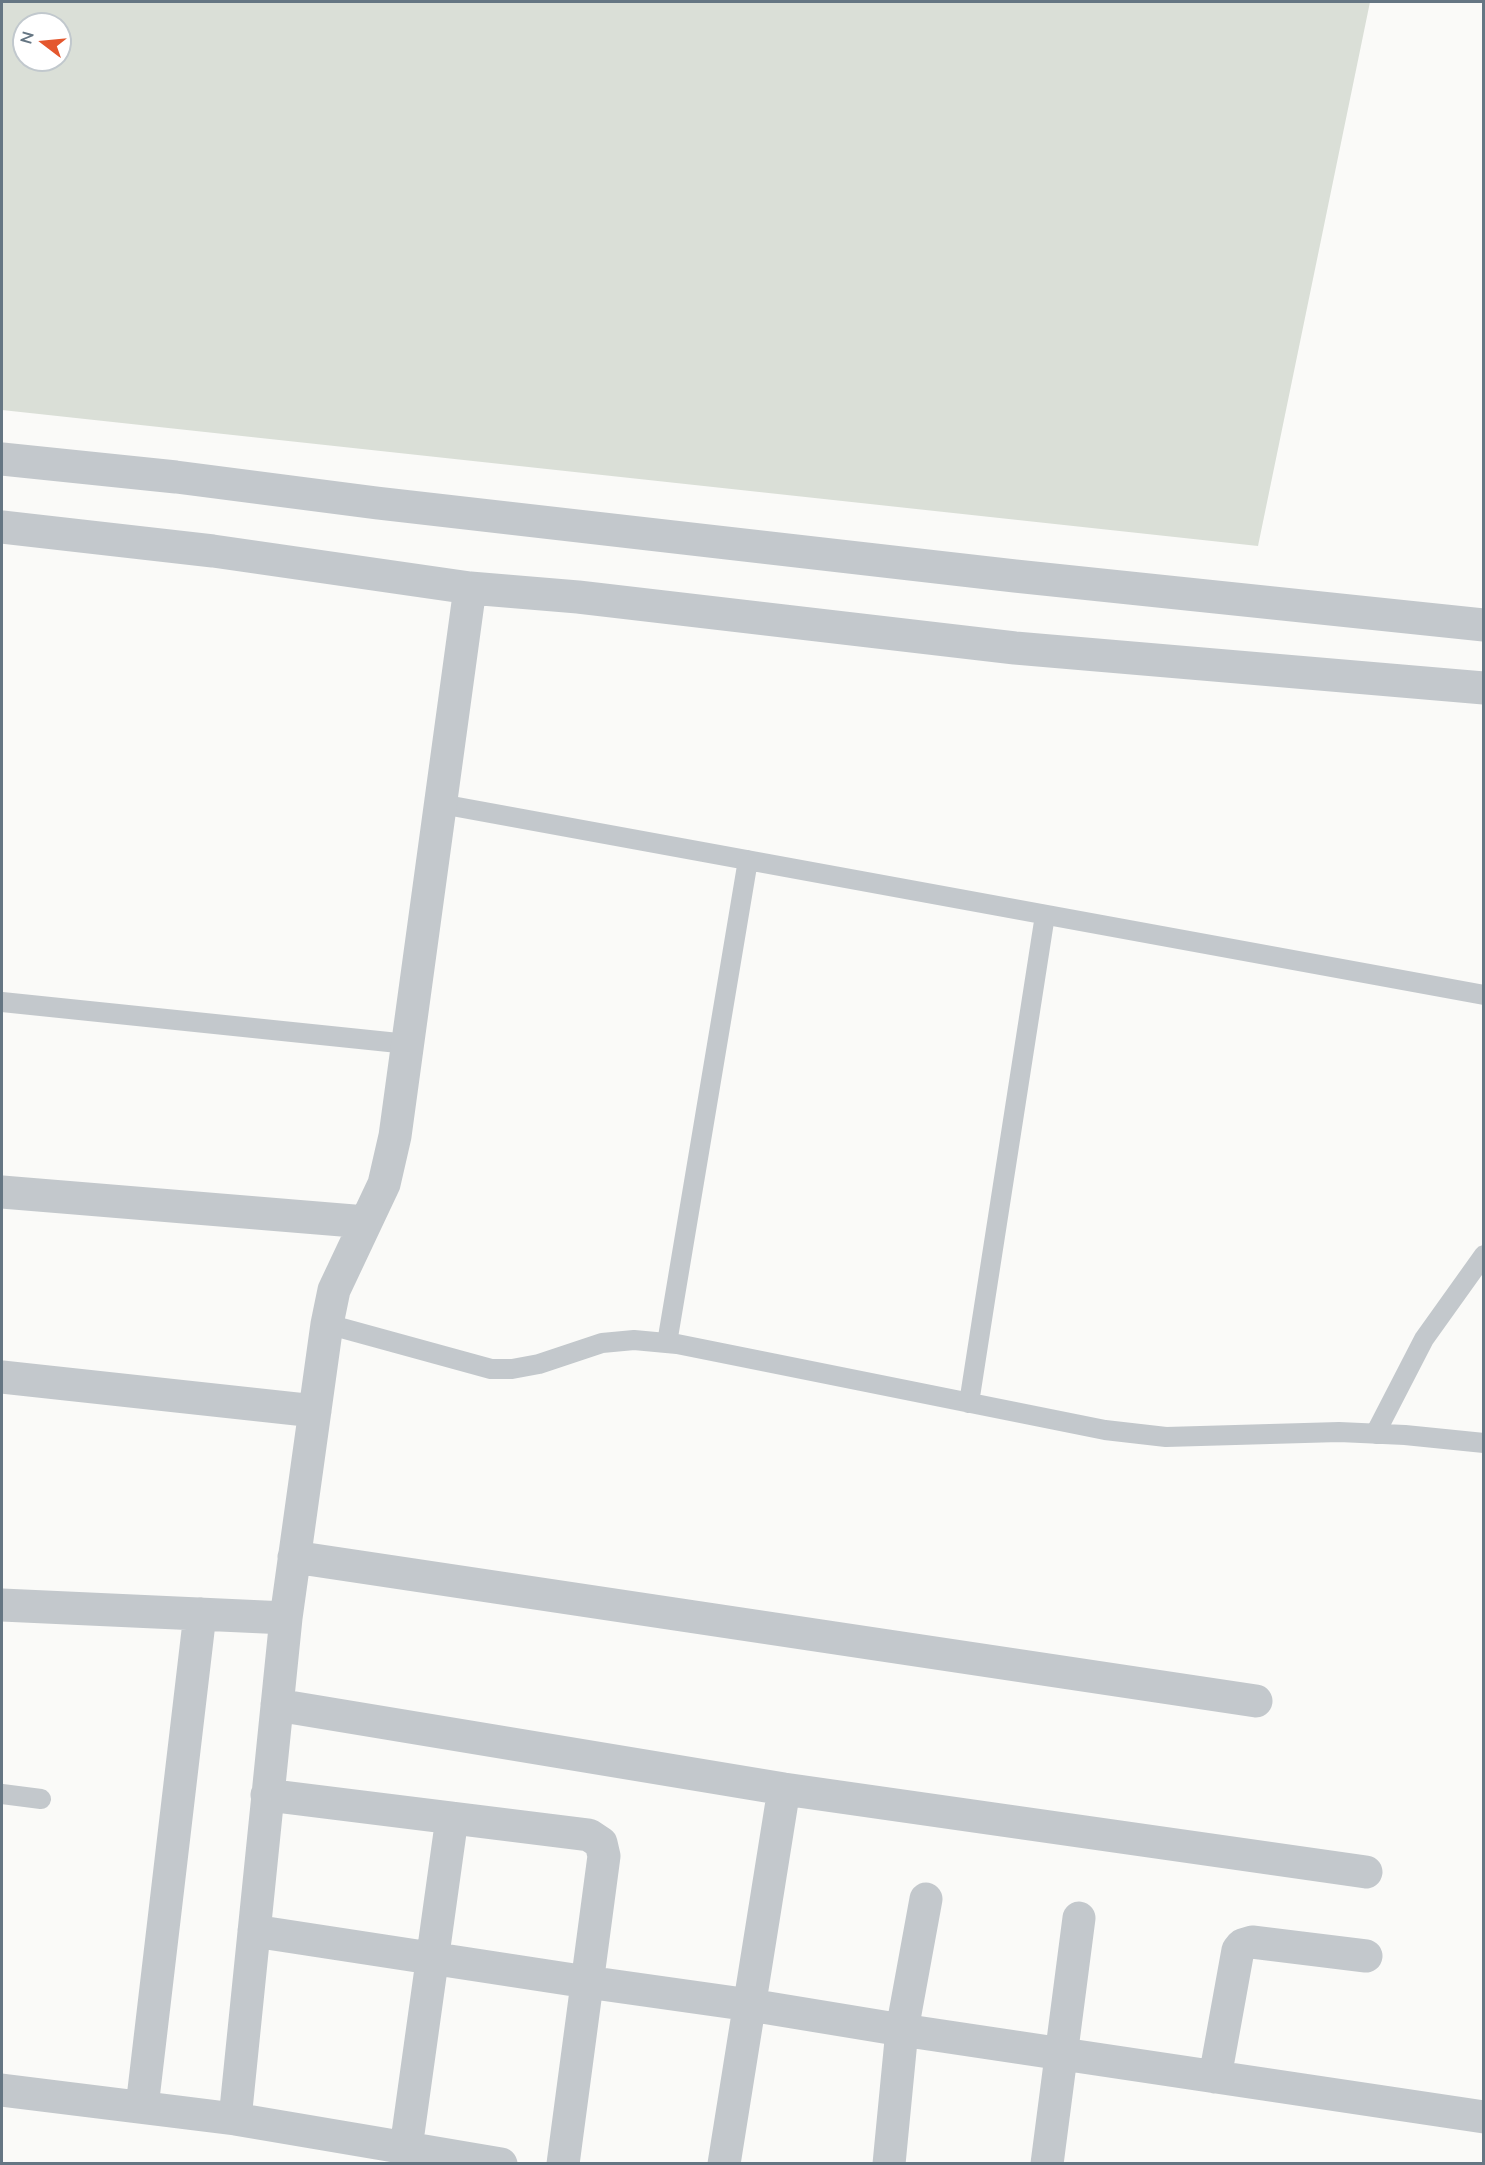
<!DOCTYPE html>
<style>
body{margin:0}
#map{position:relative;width:1485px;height:2165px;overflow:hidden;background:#fafaf8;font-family:Mulish,sans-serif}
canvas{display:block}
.frame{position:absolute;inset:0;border:3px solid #657683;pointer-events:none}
.north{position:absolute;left:12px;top:12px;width:60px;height:60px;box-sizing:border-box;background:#fff;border:2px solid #c1c8cd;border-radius:50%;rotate:286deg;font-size:16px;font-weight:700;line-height:24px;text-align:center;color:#657683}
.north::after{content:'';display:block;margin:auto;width:21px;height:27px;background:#e4572e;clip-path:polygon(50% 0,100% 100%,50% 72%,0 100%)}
</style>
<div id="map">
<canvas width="1485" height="2165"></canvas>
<div class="frame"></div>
<div class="north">N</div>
</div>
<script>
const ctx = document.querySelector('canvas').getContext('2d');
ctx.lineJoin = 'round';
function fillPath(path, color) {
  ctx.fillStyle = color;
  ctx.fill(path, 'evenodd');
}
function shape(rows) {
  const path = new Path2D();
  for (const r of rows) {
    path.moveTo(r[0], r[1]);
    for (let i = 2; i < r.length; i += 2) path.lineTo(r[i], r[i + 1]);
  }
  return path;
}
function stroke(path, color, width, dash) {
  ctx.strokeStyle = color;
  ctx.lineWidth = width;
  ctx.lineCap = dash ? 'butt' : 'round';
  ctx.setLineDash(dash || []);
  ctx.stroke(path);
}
fillPath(shape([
 [2,2,1370,2,1258,546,2,410],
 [24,24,60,24,60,60,24,60]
]), '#dadfd7');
stroke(shape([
 [441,804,1484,995],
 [2,1002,408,1044],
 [327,1324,491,1369,512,1369,539,1364,602,1343,634,1340,677,1344,1105,1430,1166,1437,1339,1432,1405,1435,1484,1443],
 [667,1343,748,860],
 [969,1403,1045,915],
 [1375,1434,1424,1339,1484,1255],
 [2,1794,41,1799]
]), '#c3c8cc', 20);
stroke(shape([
 [2,459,176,477,377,503,1015,576,1484,625],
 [2,527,213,551,470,588,578,597,1015,648,1484,688],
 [2,1192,366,1222],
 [2,1377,315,1411],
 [294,1557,1256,1701],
 [2,1605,286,1618],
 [277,1705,784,1789,1366,1872],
 [267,1795,589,1835,601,1843,604,1856,563,2164],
 [254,1931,587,1982,750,2005,902,2030,1484,2117],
 [1215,2077,1238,1950,1242,1945,1252,1942,1366,1956],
 [2,2090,235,2119,501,2164],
 [142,2107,200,1614],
 [235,2119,286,1618,327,1324,334,1290,384,1184,395,1136,470,588],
 [406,2148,452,1818],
 [724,2164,784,1789],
 [889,2164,902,2030,926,1899],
 [1047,2164,1079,1918]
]), '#c3c8cc', 33);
</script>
